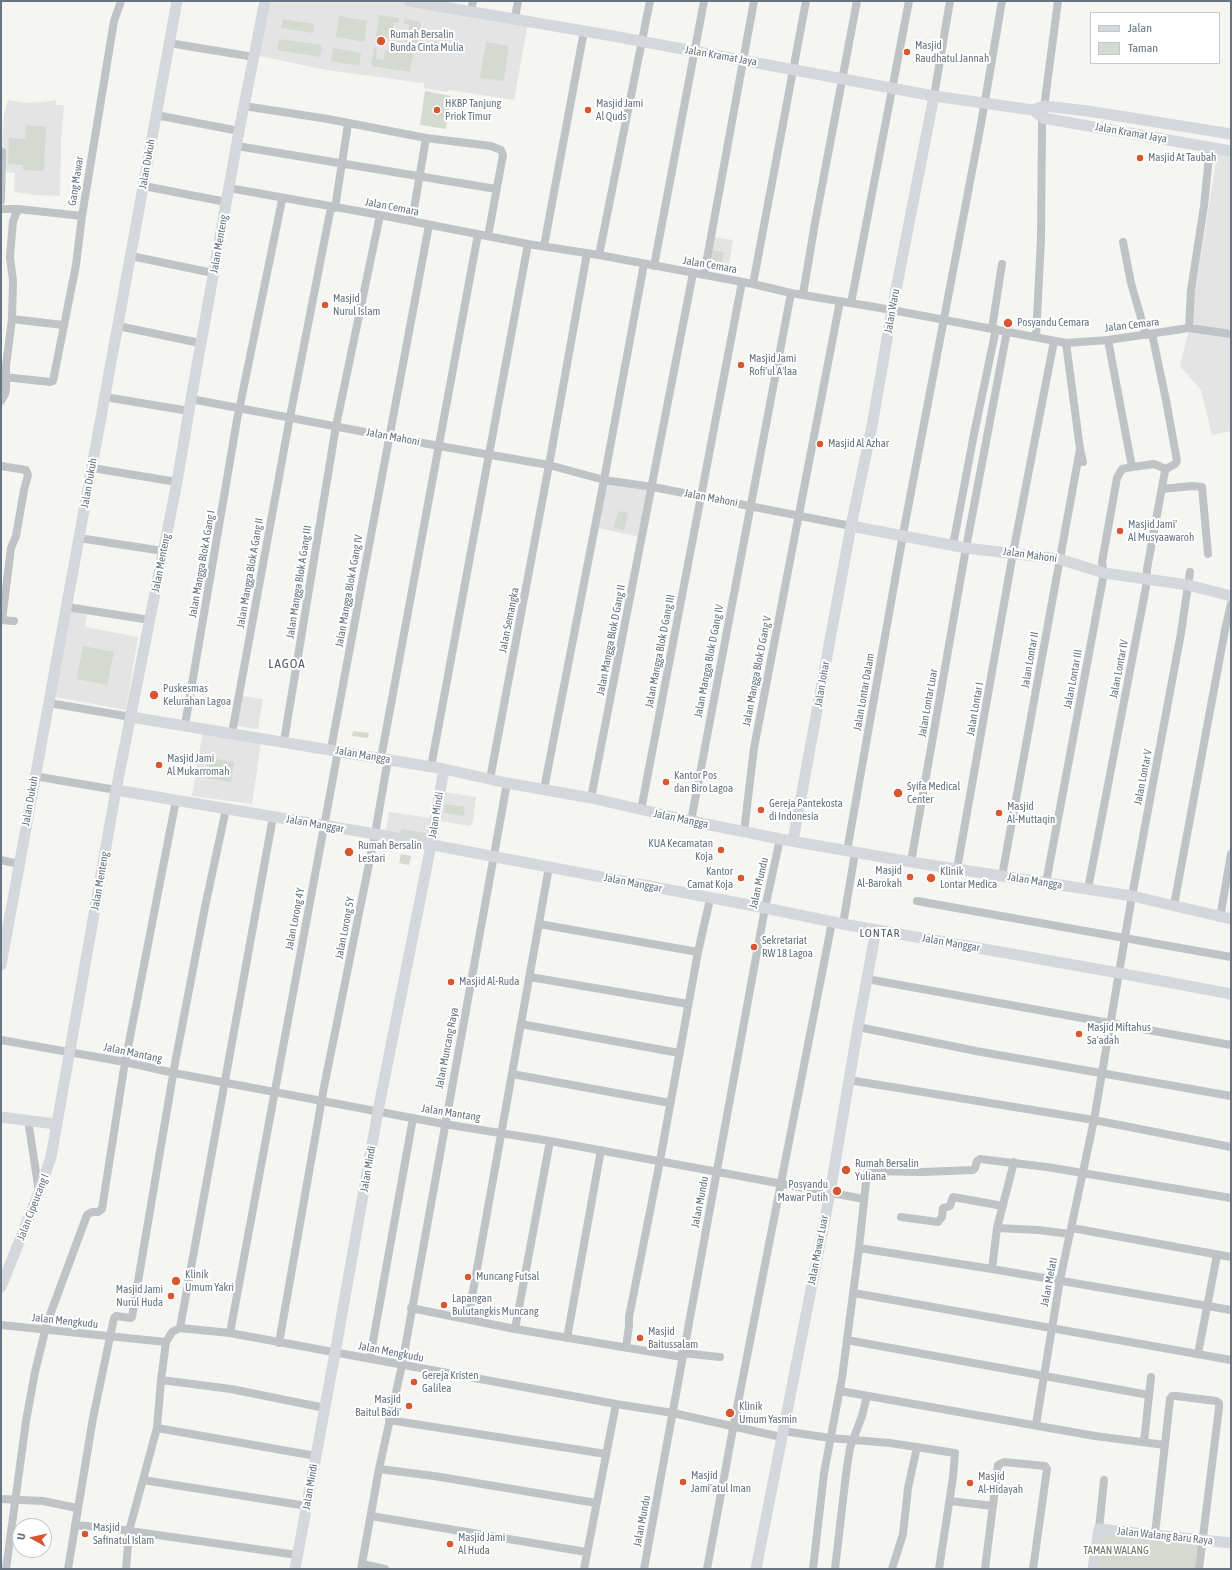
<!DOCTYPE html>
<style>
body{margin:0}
#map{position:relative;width:1232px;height:1570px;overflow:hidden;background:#f5f5f2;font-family:"Asap Condensed",sans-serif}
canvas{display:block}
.frame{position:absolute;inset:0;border:2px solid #667581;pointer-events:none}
.legend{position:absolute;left:1090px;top:12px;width:130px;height:52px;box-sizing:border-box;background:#fff;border:1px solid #c2c8cd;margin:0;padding:5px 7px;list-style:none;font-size:12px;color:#667581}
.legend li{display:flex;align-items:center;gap:8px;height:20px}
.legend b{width:20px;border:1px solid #c2c8cd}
.north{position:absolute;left:12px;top:1518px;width:40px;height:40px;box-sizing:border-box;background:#fff;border:1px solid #c2c8cd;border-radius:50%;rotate:278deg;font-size:11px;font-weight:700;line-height:16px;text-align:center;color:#667581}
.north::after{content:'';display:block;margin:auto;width:14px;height:18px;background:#d85630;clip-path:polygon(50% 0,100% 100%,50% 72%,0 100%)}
</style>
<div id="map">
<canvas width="1232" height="1570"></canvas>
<div class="frame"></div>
<ul class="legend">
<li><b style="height:5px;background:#d4d8dc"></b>Jalan</li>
<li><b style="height:11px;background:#d5dad1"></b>Taman</li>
</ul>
<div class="north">U</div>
</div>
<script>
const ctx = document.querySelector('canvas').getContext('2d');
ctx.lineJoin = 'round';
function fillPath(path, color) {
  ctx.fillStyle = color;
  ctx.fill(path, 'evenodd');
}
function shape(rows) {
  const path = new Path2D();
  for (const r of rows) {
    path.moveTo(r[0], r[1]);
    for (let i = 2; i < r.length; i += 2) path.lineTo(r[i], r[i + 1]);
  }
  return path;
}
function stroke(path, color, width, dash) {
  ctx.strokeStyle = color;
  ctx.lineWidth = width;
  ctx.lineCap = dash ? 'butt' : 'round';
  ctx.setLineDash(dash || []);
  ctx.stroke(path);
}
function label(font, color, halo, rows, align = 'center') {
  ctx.font = font + ' "Asap Condensed",sans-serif';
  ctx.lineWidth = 4;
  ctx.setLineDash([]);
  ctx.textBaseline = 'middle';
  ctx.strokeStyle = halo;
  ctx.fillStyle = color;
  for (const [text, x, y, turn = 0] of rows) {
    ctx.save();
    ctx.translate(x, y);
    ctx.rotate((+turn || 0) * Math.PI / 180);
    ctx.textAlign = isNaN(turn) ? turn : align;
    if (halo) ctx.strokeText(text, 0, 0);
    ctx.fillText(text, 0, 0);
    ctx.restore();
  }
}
fillPath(shape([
 [269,1,406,1,435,7,435,13,435,7,528,23,514,100,449,90,447,92,424,88,424,82,422,83,327,70,259,56],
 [8,100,27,103,42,102,56,100,56,105,64,105,61,139,60,196,36,195,14,192,15,173,1,171,4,115],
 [1218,149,1231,151,1231,431,1212,435,1201,390,1180,366,1189,330],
 [712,237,733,240,728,272,708,268],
 [607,482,648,490,640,537,598,528],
 [68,610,87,614,85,627,138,637,126,710,56,697,53,694],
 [241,696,263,699,258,729,236,726],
 [203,731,261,742,252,804,192,796],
 [445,792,476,797,473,822,470,826,440,821],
 [389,812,431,818,427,842,385,835]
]), '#e3e4e3');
fillPath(shape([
 [379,15,399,18,399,23,394,22,391,40,379,38,378,45,375,44],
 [339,16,367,21,364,42,336,37],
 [283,19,314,24,313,33,281,28],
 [405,19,421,22,418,41,415,45,410,72,371,66,374,47,377,48,376,59,384,60,385,50,409,54,411,43,405,42,409,25,404,24],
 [279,39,322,45,320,57,277,50],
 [486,42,509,46,504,81,480,78],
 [333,48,361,53,359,66,331,61],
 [425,91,451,96,446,129,420,125],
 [26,125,46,127,44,171,23,170,23,165,8,164,9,138,25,139],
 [712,250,724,252,722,262,710,259],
 [618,511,628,513,624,530,614,528],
 [83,646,114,652,107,685,77,679],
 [353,731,369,733,368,738,352,736],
 [210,758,234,762,231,782,207,778],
 [445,804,465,807,464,816,444,813],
 [401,829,427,833,425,841,400,836],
 [401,854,411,856,409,865,399,863],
 [1099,1534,1202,1541,1198,1569,1094,1569]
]), '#d5dad1');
stroke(shape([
 [471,11,473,1],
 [515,18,518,1],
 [169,43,254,57],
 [934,96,950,1],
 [244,106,328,119,426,138,491,146,501,150,503,155,488,236],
 [156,115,239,131],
 [237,146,496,189],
 [144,186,226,202],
 [229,188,380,215,528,244,599,255,753,284,791,293,892,310,1066,343,1108,340,1189,328,1231,334],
 [1,201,2,152],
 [335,208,348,124],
 [1,209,18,209,82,216],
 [412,221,426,138],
 [1123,242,1131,283,1146,335],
 [544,246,584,31],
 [599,255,650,1],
 [131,256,213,273],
 [654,266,704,1],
 [704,275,754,1],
 [753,284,806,1],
 [803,294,815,223,857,1],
 [851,303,909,1],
 [12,319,63,325],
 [118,326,200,343],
 [992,328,1002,264],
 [1189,328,1191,290,1204,206,1210,147],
 [1036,337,1041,239,1042,123,1058,1],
 [1066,343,1080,449,1083,462],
 [5,377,50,382,53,381,76,265,82,216,114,21,121,1],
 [105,397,189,411],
 [191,399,439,446,549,465,604,480,653,487,851,526],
 [1,401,5,394,6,389,6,366,12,319,13,281,10,257,13,221,18,209],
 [1,466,26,470,28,475,24,490,16,536,11,548,2,620],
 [1132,467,1154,464,1166,469],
 [92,468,177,482],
 [1162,489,1192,486,1202,487,1208,554],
 [79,538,163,551],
 [953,545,974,434,996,329],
 [67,607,150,620],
 [1,620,14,621],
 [49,703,131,717],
 [185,725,237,420,281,205,282,198],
 [232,733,290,417,331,207],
 [284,741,336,426,380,215],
 [331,749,429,225],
 [381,758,478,234],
 [431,767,528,244],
 [34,776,116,790],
 [490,779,549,465,587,253],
 [544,789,604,480,644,264],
 [591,798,693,273],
 [641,810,742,282],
 [691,821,791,293],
 [744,832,754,748,840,301],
 [847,851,904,529,981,124,1002,1],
 [1,860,19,864],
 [911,862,966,548,1007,331],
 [957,869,1013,553,1054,341],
 [1002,876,1080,449],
 [1046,883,1104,573,1102,562,1117,478,1122,469,1132,467,1108,340],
 [1088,889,1146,587,1147,569,1165,471,1166,469,1175,464,1177,461,1166,400,1152,334],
 [917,901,1231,957],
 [1174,905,1225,630,1231,604],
 [1220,918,1231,854],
 [539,924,698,952],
 [843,924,855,853],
 [530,977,688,1004],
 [867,979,1231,1045],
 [521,1024,679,1053],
 [858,1027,976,1051,1231,1096],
 [1,1040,125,1062,174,1073,444,1124,550,1141,864,1199],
 [512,1074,670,1103],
 [849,1080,1094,1120,1231,1147],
 [28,1120,39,1192],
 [901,1217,938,1222,942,1217,943,1208,950,1206,953,1197,1003,1206],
 [997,1228,1014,1162],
 [1072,1228,1231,1257],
 [859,1248,992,1269,1231,1310],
 [992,1269,997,1228,1038,1230,1070,1234],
 [854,1293,1231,1360],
 [411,1308,515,1329,682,1357],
 [468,1319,549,867],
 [1,1325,166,1342,172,1332,180,1328,230,1333,616,1404,673,1413,781,1437],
 [180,1328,273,817],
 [515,1329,550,1141],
 [230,1333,338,751],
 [567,1338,601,1150],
 [847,1340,1149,1395],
 [279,1343,324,1087,375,834,388,759],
 [626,1347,629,1326,629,1317,659,1166,698,952,710,899],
 [682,1353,720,1357],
 [1198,1354,1217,1255],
 [370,1358,413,1118],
 [161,1380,231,1389,325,1408],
 [840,1391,1095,1436,1165,1445],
 [389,1420,606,1454],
 [1036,1424,1060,1280,1094,1120,1132,896,1181,633,1190,572],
 [157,1428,316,1456],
 [783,1431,830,1438,890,1443,955,1453,953,1477,939,1569],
 [1144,1442,1151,1377],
 [379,1469,434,1476,596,1503],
 [143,1480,307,1506],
 [1,1499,43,1501,77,1508],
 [950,1501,993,1506],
 [371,1516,586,1552],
 [75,1525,109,1528,297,1555],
 [1099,1529,1104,1480],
 [1155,1534,1170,1399,1172,1396,1176,1396,1216,1401,1219,1403,1219,1408,1199,1569],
 [362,1564,385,1569],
 [6,1569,26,1421,35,1372,47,1323,87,1215,92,1212,98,1212,102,1209,124,1068,176,800],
 [68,1569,93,1418,114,1318,116,1316,131,1318,132,1317,175,1063,205,907,226,809],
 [126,1569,129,1531,157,1428,161,1380,166,1342],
 [361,1569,379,1469,402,1365,507,783],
 [584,1569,616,1404],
 [644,1569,765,908,780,839],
 [707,1569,735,1418,832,922],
 [813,1569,824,1473,842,1378,859,1248,867,1173,868,1171,922,1172,973,1170,975,1168,977,1161,980,1159,1047,1167,1231,1198],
 [835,1569,846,1474,850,1448,862,1416,867,1396],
 [892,1569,903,1534,908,1488,917,1447],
 [985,1569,998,1465,1004,1462,1045,1466,1047,1469,1033,1569]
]), '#bfc3c6', 8);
stroke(shape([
 [409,1,613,36,934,96,1033,110,1044,106,1088,111,1231,134],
 [1033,110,1043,118,1231,151],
 [851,526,966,548,1059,559,1104,573,1188,585,1231,596],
 [131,717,444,769,507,783,591,798,691,821,780,839,911,862,1132,896,1231,919],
 [116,790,375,834,765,908,843,924,1119,973,1231,994],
 [793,841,851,526,872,426,892,310,934,96],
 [1,965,177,1],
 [1,1117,56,1124],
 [1,1287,39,1192,51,1157,116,790,177,482,191,399,239,131,265,1],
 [295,1569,335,1353,378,1111,431,845,444,769],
 [756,1569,830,1193,858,1027,876,930],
 [1093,1569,1099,1529,1231,1543]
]), '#d4d8dc', 11);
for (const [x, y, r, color] of [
 [381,41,5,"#d85630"],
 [907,52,4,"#d85630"],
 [437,110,4,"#d85630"],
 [588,110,4,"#d85630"],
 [1140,158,4,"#d85630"],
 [325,305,4,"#d85630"],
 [1008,323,5,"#d85630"],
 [741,365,4,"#d85630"],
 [820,444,4,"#d85630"],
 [1120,531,4,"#d85630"],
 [154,695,5,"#d85630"],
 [159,765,4,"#d85630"],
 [666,782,4,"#d85630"],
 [898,793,5,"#d85630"],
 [761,810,4,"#d85630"],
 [999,813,4,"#d85630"],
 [721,850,4,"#d85630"],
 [349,852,5,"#d85630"],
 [910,877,4,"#d85630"],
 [741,878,4,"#d85630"],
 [931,878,5,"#d85630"],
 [754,947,4,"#d85630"],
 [451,982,4,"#d85630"],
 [1079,1034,4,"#d85630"],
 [846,1170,5,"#d85630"],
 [837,1191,5,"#d85630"],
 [468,1277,4,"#d85630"],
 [176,1281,5,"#d85630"],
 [171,1296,4,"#d85630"],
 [444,1305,4,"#d85630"],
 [640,1338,4,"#d85630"],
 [414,1382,4,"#d85630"],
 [409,1406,4,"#d85630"],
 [730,1413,5,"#d85630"],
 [683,1482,4,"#d85630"],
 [970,1483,4,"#d85630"],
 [85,1534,4,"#d85630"],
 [450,1544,4,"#d85630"]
]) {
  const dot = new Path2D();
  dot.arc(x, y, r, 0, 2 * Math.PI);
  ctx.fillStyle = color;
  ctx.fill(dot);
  stroke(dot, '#fff', 1.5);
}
label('11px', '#667581', '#fff', [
 ["Rumah Bersalin",390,35],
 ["Bunda Cinta Mulia",390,48],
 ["Masjid",915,46],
 ["Raudhatul Jannah",915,59],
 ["HKBP Tanjung",445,104],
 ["Priok Timur",445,117],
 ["Masjid Jami",596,104],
 ["Al Quds",596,117],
 ["Masjid At Taubah",1148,158],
 ["Masjid",333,299],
 ["Nurul Islam",333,312],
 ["Posyandu Cemara",1017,323],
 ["Masjid Jami",749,359],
 ["Rofi'ul A'laa",749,372],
 ["Masjid Al Azhar",828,444],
 ["Masjid Jami'",1128,525],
 ["Al Musyaawaroh",1128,538],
 ["Puskesmas",163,689],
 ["Kelurahan Lagoa",163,702],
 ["Masjid Jami",167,759],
 ["Al Mukarromah",167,772],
 ["Kantor Pos",674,776],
 ["dan Biro Lagoa",674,789],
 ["Syifa Medical",907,787],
 ["Center",907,800],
 ["Gereja Pantekosta",769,804],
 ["di Indonesia",769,817],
 ["Masjid",1007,807],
 ["Al-Muttaqin",1007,820],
 ["KUA Kecamatan",713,844,"right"],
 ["Koja",713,857,"right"],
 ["Rumah Bersalin",358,846],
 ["Lestari",358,859],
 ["Masjid",902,871,"right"],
 ["Al-Barokah",902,884,"right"],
 ["Kantor",733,872,"right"],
 ["Camat Koja",733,885,"right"],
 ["Klinik",940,872],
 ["Lontar Medica",940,885],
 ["Sekretariat",762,941],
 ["RW 18 Lagoa",762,954],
 ["Masjid Al-Ruda",459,982],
 ["Masjid Miftahus",1087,1028],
 ["Sa'adah",1087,1041],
 ["Rumah Bersalin",855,1164],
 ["Yuliana",855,1177],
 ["Posyandu",828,1185,"right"],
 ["Mawar Putih",828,1198,"right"],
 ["Klinik",185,1275],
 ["Umum Yakri",185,1288],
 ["Muncang Futsal",476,1277],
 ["Masjid Jami",163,1290,"right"],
 ["Nurul Huda",163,1303,"right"],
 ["Lapangan",452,1299],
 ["Bulutangkis Muncang",452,1312],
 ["Masjid",648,1332],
 ["Baitussalam",648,1345],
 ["Gereja Kristen",422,1376],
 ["Galilea",422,1389],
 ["Masjid",401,1400,"right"],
 ["Baitul Badi'",401,1413,"right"],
 ["Klinik",739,1407],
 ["Umum Yasmin",739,1420],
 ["Masjid",691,1476],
 ["Jami'atul Iman",691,1489],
 ["Masjid",978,1477],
 ["Al-Hidayah",978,1490],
 ["Masjid",93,1528],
 ["Safinatul Islam",93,1541],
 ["Masjid Jami",458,1538],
 ["Al Huda",458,1551]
], 'left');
label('11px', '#667581', '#fff', [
 ["Jalan Kramat Jaya",721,56,10],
 ["Jalan Kramat Jaya",1131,133,10],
 ["Jalan Dukuh",147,164,-80],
 ["Gang Mawar",76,181,-81],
 ["Jalan Cemara",392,207,11],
 ["Jalan Menteng",219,244,-80],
 ["Jalan Cemara",710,265,10],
 ["Jalan Waru",892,311,-80],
 ["Jalan Cemara",1132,325,-7],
 ["Jalan Mahoni",393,437,11],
 ["Jalan Dukuh",89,483,-80],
 ["Jalan Mahoni",711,498,11],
 ["Jalan Mahoni",1030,555,8],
 ["Jalan Menteng",161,563,-79],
 ["Jalan Mangga Blok A Gang I",202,564,-80],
 ["Jalan Mangga Blok A Gang II",250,573,-80],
 ["Jalan Mangga Blok A Gang III",299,582,-81],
 ["Jalan Mangga Blok A Gang IV",349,591,-80],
 ["Jalan Semangka",509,620,-79],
 ["Jalan Mangga Blok D Gang II",611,640,-79],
 ["Jalan Mangga Blok D Gang III",660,651,-79],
 ["Jalan Lontar II",1030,660,-80],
 ["Jalan Mangga Blok D Gang IV",709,661,-79],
 ["Jalan Lontar IV",1119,669,-79],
 ["Jalan Mangga Blok D Gang V",757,671,-79],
 ["Jalan Lontar III",1073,679,-79],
 ["Jalan Johar",822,684,-80],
 ["Jalan Lontar Dalam",864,692,-80],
 ["Jalan Lontar Luar",928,703,-80],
 ["Jalan Lontar I",975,709,-80],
 ["Jalan Mangga",363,755,10],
 ["Jalan Lontar V",1143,777,-79],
 ["Jalan Dukuh",30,801,-80],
 ["Jalan Mindi",436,815,-81],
 ["Jalan Mangga",681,819,12],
 ["Jalan Manggar",315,824,10],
 ["Jalan Menteng",100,881,-80],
 ["Jalan Mangga",1035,881,9],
 ["Jalan Manggar",633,883,11],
 ["Jalan Mundu",759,883,-77],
 ["Jalan Lorong 4Y",295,919,-79],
 ["Jalan Lorong 5Y",345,928,-79],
 ["Jalan Manggar",951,943,10],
 ["Jalan Muncang Raya",447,1048,-79],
 ["Jalan Mantang",133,1053,12],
 ["Jalan Mantang",451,1113,9],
 ["Jalan Mindi",368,1169,-80],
 ["Jalan Mundu",700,1202,-79],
 ["Jalan Cipeucang I",33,1207,-69],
 ["Jalan Mawar Luar",818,1250,-79],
 ["Jalan Melati",1049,1282,-79],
 ["Jalan Mengkudu",65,1321,6],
 ["Jalan Mengkudu",391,1352,11],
 ["Jalan Mindi",310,1487,-80],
 ["Jalan Mundu",642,1521,-79],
 ["Jalan Walang Baru Raya",1165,1536,6]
]);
label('11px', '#697965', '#fff', [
 ["TAMAN WALANG",1116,1551]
]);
ctx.letterSpacing = '1px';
label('12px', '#545e67', '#fff', [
 ["LONTAR",880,933]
]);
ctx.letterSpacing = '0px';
ctx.letterSpacing = '1px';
label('13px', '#545e67', '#fff', [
 ["LAGOA",287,664]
]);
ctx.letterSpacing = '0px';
</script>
